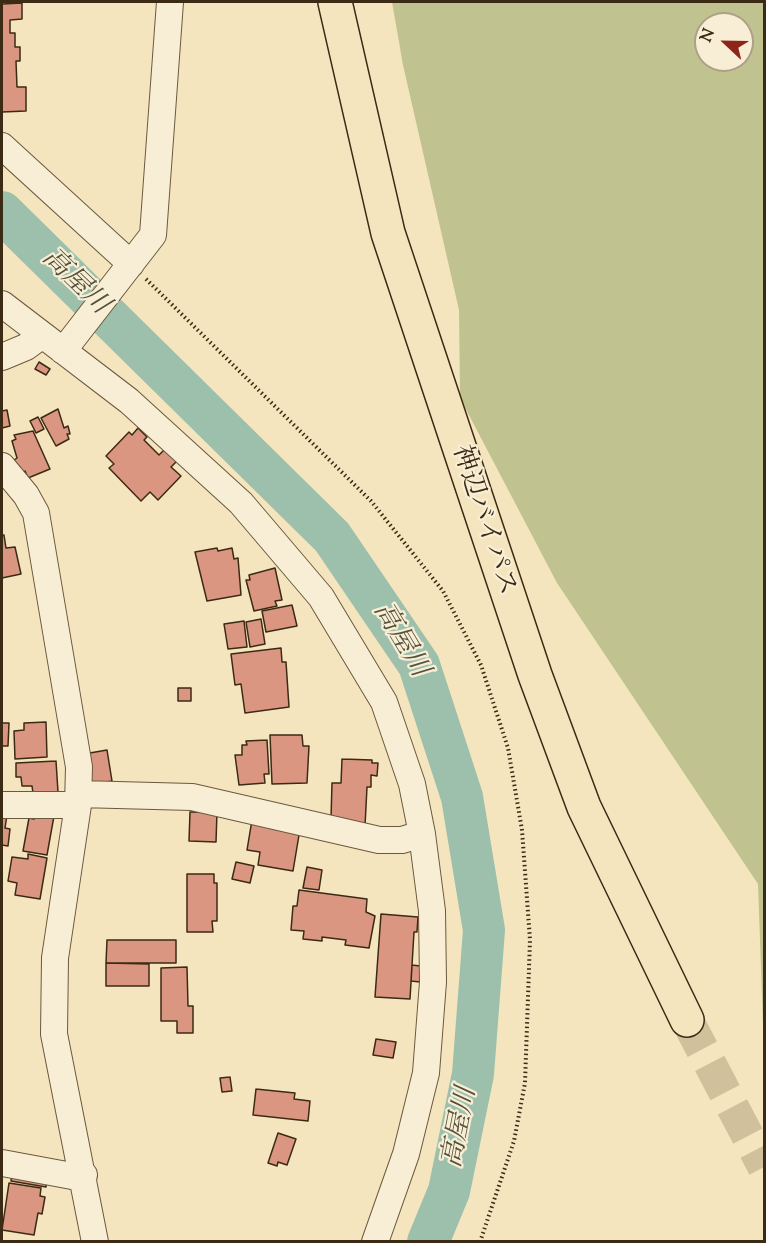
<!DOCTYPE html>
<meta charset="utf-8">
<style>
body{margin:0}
#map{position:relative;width:766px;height:1243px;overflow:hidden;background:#f5e5be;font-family:"Sorts Mill Goudy",serif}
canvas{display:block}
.frame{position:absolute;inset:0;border:3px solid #3b2a14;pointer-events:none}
.north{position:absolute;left:694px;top:12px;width:60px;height:60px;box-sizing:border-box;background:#f8eed5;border:2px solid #aca088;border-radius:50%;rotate:292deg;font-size:16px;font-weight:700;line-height:24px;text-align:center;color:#3b2a14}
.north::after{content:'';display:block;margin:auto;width:21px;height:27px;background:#8f2418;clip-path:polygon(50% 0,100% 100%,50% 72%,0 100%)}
</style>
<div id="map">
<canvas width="766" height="1243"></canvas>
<div class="frame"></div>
<div class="north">N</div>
</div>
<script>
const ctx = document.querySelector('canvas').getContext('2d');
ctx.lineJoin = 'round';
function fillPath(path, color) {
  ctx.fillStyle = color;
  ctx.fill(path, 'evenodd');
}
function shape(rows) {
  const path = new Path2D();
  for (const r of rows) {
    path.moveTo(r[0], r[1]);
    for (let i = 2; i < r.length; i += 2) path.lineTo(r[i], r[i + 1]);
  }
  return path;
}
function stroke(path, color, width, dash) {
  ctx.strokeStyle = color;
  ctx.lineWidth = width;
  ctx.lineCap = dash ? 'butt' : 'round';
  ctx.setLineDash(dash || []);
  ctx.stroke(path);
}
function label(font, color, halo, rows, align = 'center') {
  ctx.font = font + ' "Sorts Mill Goudy","Noto Serif JP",serif';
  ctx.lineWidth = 4.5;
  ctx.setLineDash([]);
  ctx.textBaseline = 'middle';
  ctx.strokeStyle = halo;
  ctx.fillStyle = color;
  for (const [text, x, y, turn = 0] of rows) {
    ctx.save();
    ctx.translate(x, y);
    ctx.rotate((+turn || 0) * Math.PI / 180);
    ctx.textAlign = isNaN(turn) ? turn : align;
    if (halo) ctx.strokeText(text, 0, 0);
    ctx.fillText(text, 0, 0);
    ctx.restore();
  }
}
fillPath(shape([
 [392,2,764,2,764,1053,758,884,557,583,460,398,459,310,403,65],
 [706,24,742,24,742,60,706,60]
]), '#c0c38f');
stroke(shape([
 [2,212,332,537,419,665,462,797,484,930,473,1074,449,1191,428,1242]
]), '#9dc0ac', 42);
const building = shape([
 [22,3,22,19,10,20,10,33,15,33,15,47,20,47,20,61,16,61,17,87,26,87,26,111,2,112,2,4,22,3],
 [39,362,50,369,46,375,35,369,39,362],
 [58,409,64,428,68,426,70,434,67,434,69,439,56,446,41,418,58,409],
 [7,410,10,426,2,428,2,411,7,410],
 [38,417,44,429,36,433,30,421,38,417],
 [138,428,147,437,144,440,159,455,164,450,177,461,171,467,181,476,158,500,150,492,141,501,109,468,114,464,106,456,129,432,132,435,138,428],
 [33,431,50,469,28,478,25,471,21,474,11,462,17,458,12,441,16,439,14,435,33,431],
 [2,535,4,535,6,548,15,547,21,574,2,578,2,535],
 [217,548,218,551,232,548,234,559,238,558,241,595,207,601,195,552,217,548],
 [275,568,282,600,275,601,277,606,254,611,246,580,250,580,249,575,275,568],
 [292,605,297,626,266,632,262,611,292,605],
 [261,619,265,644,250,647,246,622,261,619],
 [244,621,247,647,228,649,224,624,244,621],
 [281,648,282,662,286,662,289,707,245,713,241,684,235,685,231,654,281,648],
 [178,688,191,688,191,701,178,701,178,688],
 [46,722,47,757,15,759,14,731,24,730,24,723,46,722],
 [2,723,9,723,8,746,2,746,2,723],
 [270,735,302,735,303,746,309,746,307,783,272,784,270,735],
 [267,740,269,774,264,774,265,783,239,785,235,755,242,755,242,745,247,745,246,741,267,740],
 [107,750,112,781,89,785,84,754,107,750],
 [342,759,372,760,372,763,378,763,377,776,371,775,371,787,367,787,365,826,331,818,332,783,341,783,342,759],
 [56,761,58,792,33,793,32,786,22,786,21,777,16,777,16,763,56,761],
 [35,812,54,816,47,855,23,851,29,818,34,819,35,812],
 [190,812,217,812,216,842,189,841,190,812],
 [2,814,7,815,5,828,10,829,8,846,2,845,2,814],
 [252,820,300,829,293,871,258,865,260,852,247,850,252,820],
 [28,854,47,858,40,899,15,895,17,883,8,881,12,857,28,859,28,854],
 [236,862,254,866,250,883,232,879,236,862],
 [307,867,322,870,319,890,303,888,307,867],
 [187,874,214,874,214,883,217,883,217,921,212,921,213,932,187,932,187,874],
 [299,890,367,899,366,912,375,916,369,948,345,945,346,940,322,937,322,941,303,939,304,931,291,930,293,906,297,906,299,890],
 [381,914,418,917,417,932,414,932,410,999,375,997,381,914],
 [107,940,176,940,176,963,106,963,107,940],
 [106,963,149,964,149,986,106,986,106,963],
 [412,965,420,966,420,982,411,981,412,965],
 [187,967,188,1006,193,1006,193,1033,177,1033,177,1021,161,1021,161,968,187,967],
 [376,1039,396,1042,393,1058,373,1055,376,1039],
 [230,1077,232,1091,222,1092,220,1078,230,1077],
 [256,1089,295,1093,294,1099,310,1101,308,1121,253,1115,256,1089],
 [278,1133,296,1139,287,1165,278,1162,277,1166,268,1163,278,1133],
 [12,1173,47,1179,46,1187,11,1181,12,1173],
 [9,1183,41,1188,40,1196,45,1197,42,1214,38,1213,34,1235,2,1230,9,1183]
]);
fillPath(building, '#db9682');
stroke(building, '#3b2a14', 1.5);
stroke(shape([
 [687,1020,764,1167]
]), '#d0c09c', 33, [33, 16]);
const minor = shape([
 [2,146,131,264],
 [2,304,129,401,241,503,321,597,384,702,412,784,422,834,432,911,433,982,426,1073,406,1154,375,1242],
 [63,351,153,235,170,2],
 [2,357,26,347,41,336],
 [2,466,26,495,36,513,79,767,78,805,55,958,54,1034,95,1242],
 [79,794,192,797,379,840,402,840,422,834],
 [2,805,78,805],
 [2,1163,72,1176,84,1175]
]);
const trunk = shape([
 [335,2,388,233,535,675,584,807,687,1020]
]);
stroke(minor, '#6a593e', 28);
stroke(trunk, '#3b2a14', 36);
stroke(shape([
 [146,279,371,501,443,591,481,665,508,748,522,830,530,940,525,1083,514,1141,480,1242]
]), '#3b2a14', 4, [1.5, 3]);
stroke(minor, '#f8eed5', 26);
stroke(trunk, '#f5e5be', 33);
label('26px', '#3b2a14', '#f8eed5', [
 ["神辺バイパス",482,521,72]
]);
label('italic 27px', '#54503a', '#f8eed5', [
 ["高屋川",74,283,44],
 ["高屋川",399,641,59],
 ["高屋川",462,1128,-79]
]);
</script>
